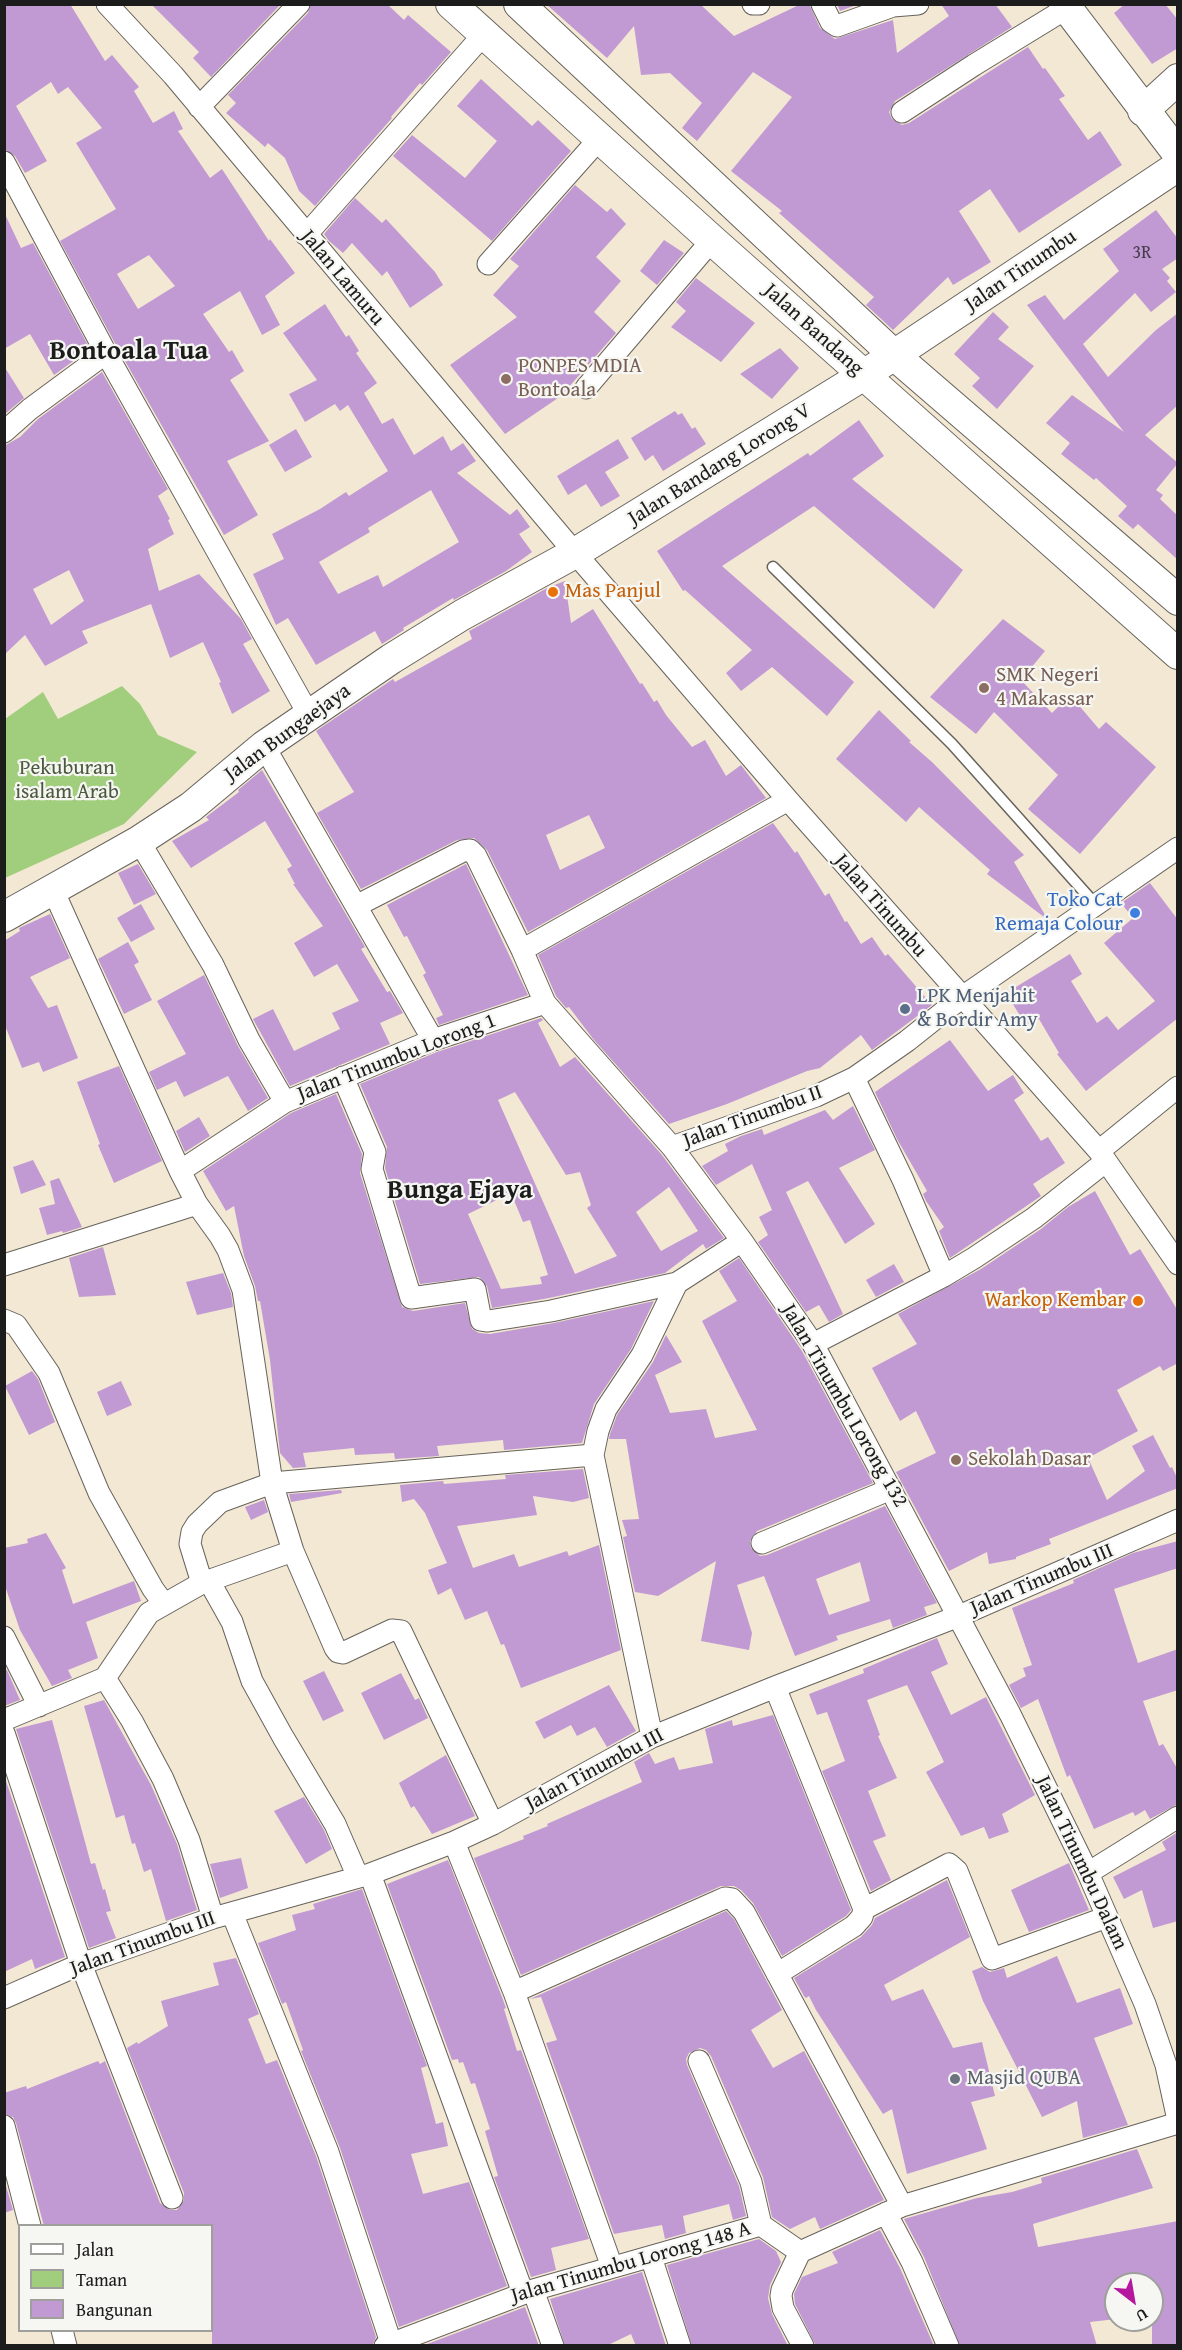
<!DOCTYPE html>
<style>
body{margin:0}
#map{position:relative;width:1182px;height:2350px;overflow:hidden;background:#f3e8d4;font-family:"Gentium Book Plus",serif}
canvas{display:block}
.frame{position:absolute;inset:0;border:6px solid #1c1c1c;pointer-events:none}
.legend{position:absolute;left:18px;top:2224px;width:195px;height:108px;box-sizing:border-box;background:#f6f6f2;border:2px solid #9f9f9c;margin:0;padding:8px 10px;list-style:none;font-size:18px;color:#1c1c1c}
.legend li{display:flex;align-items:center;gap:12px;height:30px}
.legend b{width:30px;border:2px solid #9f9f9c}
.north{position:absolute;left:1104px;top:2272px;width:60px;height:60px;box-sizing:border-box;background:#f6f6f2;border:2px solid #9f9f9c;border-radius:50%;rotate:149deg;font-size:16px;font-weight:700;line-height:24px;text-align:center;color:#1c1c1c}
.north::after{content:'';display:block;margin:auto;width:21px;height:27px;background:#b5179e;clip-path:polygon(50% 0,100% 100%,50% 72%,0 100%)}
</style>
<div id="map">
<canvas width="1182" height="2350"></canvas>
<div class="frame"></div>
<ul class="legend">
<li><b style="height:8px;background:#fff"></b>Jalan</li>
<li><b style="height:16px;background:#a1ce7c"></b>Taman</li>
<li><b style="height:16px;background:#c19ad3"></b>Bangunan</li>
</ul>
<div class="north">U</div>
</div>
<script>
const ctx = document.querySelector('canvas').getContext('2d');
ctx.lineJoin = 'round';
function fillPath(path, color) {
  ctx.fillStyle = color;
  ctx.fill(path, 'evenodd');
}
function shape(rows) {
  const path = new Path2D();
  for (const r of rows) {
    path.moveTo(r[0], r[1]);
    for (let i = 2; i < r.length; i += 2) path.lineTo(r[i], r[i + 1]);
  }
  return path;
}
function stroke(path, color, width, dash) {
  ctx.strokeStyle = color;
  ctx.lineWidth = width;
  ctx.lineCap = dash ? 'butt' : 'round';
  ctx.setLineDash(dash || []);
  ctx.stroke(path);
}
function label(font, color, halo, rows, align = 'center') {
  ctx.font = font + ' "Gentium Book Plus",serif';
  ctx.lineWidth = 4.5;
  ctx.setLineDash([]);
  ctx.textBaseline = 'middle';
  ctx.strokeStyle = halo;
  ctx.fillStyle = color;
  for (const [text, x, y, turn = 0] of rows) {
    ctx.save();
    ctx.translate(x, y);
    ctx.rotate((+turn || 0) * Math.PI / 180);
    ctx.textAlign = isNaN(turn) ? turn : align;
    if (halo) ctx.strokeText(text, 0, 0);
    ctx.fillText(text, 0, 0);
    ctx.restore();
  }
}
fillPath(shape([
 [122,686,140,704,158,735,197,752,124,824,5,878,5,719,43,692,58,719]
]), '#a1ce7c');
fillPath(shape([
 [4,4,70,4,105,61,112,55,139,87,134,91,153,123,174,111,183,129,178,131,210,178,222,169,269,241,270,239,295,273,265,296,280,325,262,335,240,291,203,314,229,352,232,350,244,371,230,380,269,441,227,461,258,515,224,535,117,347,60,241,116,209,76,143,102,128,68,87,58,94,51,82,16,106,47,161,25,173,15,156,4,149],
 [149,255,175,286,138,309,117,274],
 [151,4,281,4,211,77,193,58,199,52],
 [311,4,387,4,404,20,408,15,451,52,422,85,420,83,391,117,392,118,315,206,299,191,285,158,268,143,265,147,226,113,236,103,228,95,308,13],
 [546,4,700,4,734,36,801,4,809,4,820,28,835,39,893,20,897,53,949,16,941,4,995,4,1012,27,895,101,889,112,892,119,902,125,909,123,1028,47,1043,69,1045,68,1065,96,1059,99,1088,140,1100,131,1122,165,1019,233,990,189,959,211,991,262,953,285,948,277,893,330,866,305,874,297,779,213,782,211,731,171,792,97,753,72,697,141,682,128,702,103,670,73,641,75,634,26,607,58],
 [837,4,859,4,840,11],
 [1125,4,1165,4,1178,20,1178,48,1152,64,1114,13],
 [481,79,532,126,538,120,571,151,492,241,393,156,412,135,465,178,497,141,457,106],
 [575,185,607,212,611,208,626,224,596,257,621,281,594,312,616,333,561,396,505,434,450,365,517,317,493,295,519,266,510,259],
 [355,198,382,223,386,219,435,272,443,285,410,308,387,271,382,276,352,243,343,253,329,241,324,234],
 [1156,210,1178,239,1178,258,1162,269,1170,278,1167,281,1176,292,1151,312,1135,293,1083,344,1108,377,1156,330,1178,313,1178,405,1145,435,1178,463,1156,490,1163,495,1160,499,1178,516,1178,560,1138,524,1133,529,1118,516,1127,506,1096,478,1094,480,1061,454,1070,443,1046,423,1072,395,1124,432,1027,305,1045,295,1064,320,1119,271,1103,249],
 [4,212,21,248,33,243,90,349,54,375,30,334,4,349],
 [664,240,684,253,657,285,640,271],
 [696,278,755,323,721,362,671,327,686,311,676,302],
 [325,304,346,337,349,335,359,351,356,353,377,383,364,393,382,424,393,418,414,455,443,436,451,451,463,443,476,461,457,473,510,515,517,509,530,527,519,534,532,552,506,571,454,600,453,598,403,628,404,630,382,644,375,631,316,665,288,618,276,625,253,574,284,559,272,534,320,509,346,492,349,496,388,471,348,405,340,411,335,404,305,422,289,394,317,380,283,333],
 [431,490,459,542,383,587,378,575,338,594,319,562,370,532,368,528],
 [993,312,1009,327,998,339,1034,366,997,409,972,386,980,378,954,354],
 [780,348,799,368,772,399,740,374],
 [4,366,24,398,5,414,4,412],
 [102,372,168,489,158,496,170,519,168,520,174,534,148,549,159,591,199,574,241,619,252,639,243,644,270,691,232,714,219,683,221,682,203,642,170,658,151,604,82,631,88,643,45,666,25,635,4,655,4,446,20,437,38,419],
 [69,570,84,601,51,625,33,589],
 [675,411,678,415,682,413,692,429,695,427,706,444,663,471,653,455,645,461,631,438],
 [859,420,884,456,852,479,963,570,934,609,814,506,722,566,854,682,827,716,772,667,741,691,726,673,752,650,685,590,683,591,657,551,808,453,810,456],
 [296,429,312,457,285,472,269,445],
 [618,439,629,458,605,472,620,496,601,507,586,484,568,495,557,476],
 [565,581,571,623,593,609,640,684,642,683,654,702,657,700,666,715,692,747,705,740,726,776,741,765,766,798,528,932,487,850,474,838,457,840,361,889,317,813,354,792,316,731,393,679,395,682,472,639,469,631,471,630,549,587],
 [589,815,605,848,560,870,546,835],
 [1003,619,1045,651,1021,680,1052,713,1070,695,1099,729,1106,722,1156,767,1080,854,1028,809,1058,775,994,712,976,734,930,697],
 [879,710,911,741,909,742,932,762,1024,855,1014,862,1048,920,987,874,990,870,919,807,906,822,836,759],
 [262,770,365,947,361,949,387,992,390,991,403,1013,380,1023,390,1044,290,1086,253,1019,273,1009,294,1051,340,1029,332,1013,359,1001,337,964,314,977,294,943,323,926,293,884,295,884,287,869,292,866,265,821,191,868,172,841,209,820,206,817,239,792,238,790],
 [773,823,795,853,797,851,825,896,829,893,845,922,847,921,861,944,872,937,885,956,888,954,932,1005,872,1050,861,1035,820,1068,807,1071,727,1104,669,1124,594,1040,569,1007,566,1008,556,996,538,955],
 [138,864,156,894,134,905,118,873],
 [466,864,528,995,439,1025,436,1018,443,1015,423,975,426,973,407,936,404,937,387,905],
 [1150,883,1178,920,1178,1018,1086,1091,1057,1054,1059,1053,1039,1019,1027,1027,1006,993,1070,954,1082,974,1071,981,1097,1023,1107,1016,1118,1030,1155,1001,1104,943,1133,918,1121,903],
 [141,904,155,929,131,942,117,918],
 [50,914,70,958,30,977,48,1008,57,1005,78,1058,43,1072,39,1062,22,1068,4,1023,4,941,20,931,19,928],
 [128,942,139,962,134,965,152,1000,124,1014,98,959],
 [204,975,238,1046,268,1098,248,1111,228,1076,184,1097,176,1081,157,1090,149,1072,186,1054,157,1001],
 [541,1018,543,1020,538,1023,560,1067,575,1057,662,1155,724,1238,706,1249,703,1244,665,1273,549,1298,492,1308,487,1286,479,1277,420,1284,385,1168,387,1147,360,1084,437,1052],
 [515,1092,566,1175,580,1172,591,1205,587,1208,617,1256,575,1274,498,1100],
 [669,1187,698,1231,661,1251,636,1212],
 [511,1193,523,1222,530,1220,548,1275,540,1277,542,1284,501,1289,468,1214],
 [950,1040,988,1091,1013,1075,1024,1093,1014,1100,1041,1141,1048,1137,1065,1163,1033,1184,1041,1196,950,1258,939,1231,944,1227,926,1201,923,1194,927,1191,897,1139,875,1092],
 [119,1066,162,1161,114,1183,98,1145,100,1144,77,1082],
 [336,1094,362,1154,360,1173,402,1307,413,1311,465,1303,472,1329,479,1333,490,1334,554,1323,654,1301,631,1349,594,1404,582,1443,504,1450,503,1440,437,1446,439,1456,395,1459,394,1453,355,1455,354,1448,303,1453,306,1467,293,1468,280,1453,270,1360,260,1301,258,1301,255,1286,244,1256,234,1206,226,1211,203,1171,291,1113],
 [853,1106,875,1150,839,1168,875,1224,845,1244,808,1181,786,1192,843,1314,829,1322,819,1305,806,1312,758,1242,768,1235,759,1217,772,1210,752,1164,716,1185,702,1166,728,1151,725,1144,741,1136,762,1129,764,1135,825,1110,833,1120],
 [199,1117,210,1136,185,1152,176,1131],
 [33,1160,46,1185,21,1194,13,1167],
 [59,1178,82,1227,63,1233,62,1231,47,1235,39,1208,55,1204,50,1181],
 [1095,1191,1130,1255,1140,1249,1178,1311,1178,1363,1163,1371,1160,1366,1117,1390,1138,1431,1088,1458,1107,1500,1145,1471,1132,1446,1153,1435,1170,1468,1172,1467,1178,1480,1178,1488,1049,1539,1051,1544,1016,1557,1016,1559,989,1564,987,1552,949,1571,896,1472,936,1453,916,1411,900,1421,872,1368,917,1344,898,1314,981,1269,1041,1229,1068,1207],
 [103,1247,116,1295,79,1297,69,1258],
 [739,1258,802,1351,873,1483,757,1531,750,1541,751,1548,760,1556,767,1555,885,1506,937,1603,924,1607,927,1615,893,1628,890,1619,836,1636,838,1640,795,1656,764,1576,737,1585,752,1633,749,1650,701,1641,716,1561,658,1596,635,1592,623,1537,627,1536,622,1520,639,1519,626,1439,609,1439,610,1434,617,1415,653,1362,666,1335,682,1362,655,1375,670,1413,706,1409,715,1438,757,1430,702,1321,737,1301,719,1271],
 [860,1562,870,1601,829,1615,816,1579],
 [894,1264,904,1282,876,1297,866,1280],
 [223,1273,231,1293,233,1307,197,1315,186,1282],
 [32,1371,38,1379,55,1422,29,1435,5,1386],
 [121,1381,132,1405,107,1416,97,1392],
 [583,1469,589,1498,573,1502,533,1496,537,1515,457,1526,473,1568,514,1554,519,1567,567,1551,569,1556,599,1545,621,1650,521,1688,504,1644,501,1645,487,1611,465,1620,451,1588,438,1595,428,1570,447,1563,425,1513,414,1499,402,1502,400,1485,443,1481,444,1484,506,1479,505,1475],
 [341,1490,342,1493,291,1502,289,1494],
 [264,1500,268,1512,251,1520,245,1507],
 [46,1533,66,1568,62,1570,73,1604,134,1581,141,1601,86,1622,98,1658,68,1670,72,1678,52,1686,20,1630,4,1583,4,1548,28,1543,27,1539],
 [1178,1541,1178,1568,1114,1589,1138,1663,1178,1649,1178,1690,1143,1701,1159,1746,1163,1744,1178,1770,1178,1804,1150,1819,1145,1810,1135,1816,1133,1812,1094,1829,1070,1775,1067,1777,1038,1699,1021,1708,1009,1685,1026,1676,1023,1668,1032,1665,1012,1608,1074,1583,1073,1580,1133,1553],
 [937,1638,948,1664,931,1672,951,1715,986,1697,1035,1795,1002,1814,1009,1832,989,1839,984,1827,961,1836,926,1772,944,1762,907,1685,867,1700,880,1735,878,1736,897,1778,868,1791,886,1836,873,1841,891,1880,871,1891,822,1771,845,1761,827,1712,817,1715,809,1694,864,1673,863,1669],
 [7,1670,20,1700,4,1706,4,1671],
 [324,1671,344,1711,323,1721,303,1681],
 [401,1673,415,1700,419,1698,428,1718,384,1740,361,1693],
 [609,1685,636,1731,607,1747,595,1727,577,1736,571,1725,544,1739,535,1722],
 [104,1700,151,1785,177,1844,197,1910,166,1921,151,1869,144,1872,135,1843,132,1844,124,1815,116,1818,84,1706],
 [773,1715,851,1910,846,1916,782,1956,753,1903,741,1890,734,1886,721,1886,521,1975,474,1858,524,1839,523,1836,548,1826,547,1824,642,1782,634,1762,649,1753,655,1764,674,1757,679,1770,713,1763,705,1729,732,1720,733,1726],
 [52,1720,91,1864,95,1863,103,1890,105,1889,111,1911,106,1912,116,1938,89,1948,16,1729],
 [446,1755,475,1816,432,1834,414,1806,411,1808,399,1783],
 [4,1775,65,1957,35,1969,32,1959,4,1972],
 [304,1797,324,1830,332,1849,306,1864,274,1811],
 [1178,1832,1178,1921,1153,1928,1142,1890,1124,1899,1113,1877,1166,1850,1162,1842],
 [241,1858,248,1888,220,1898,210,1864],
 [448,1860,502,1997,506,2008,504,2009,517,2051,521,2050,589,2239,551,2248,556,2270,531,2277,494,2177,498,2176,485,2131,490,2129,475,2083,471,2084,463,2062,459,2063,458,2059,452,2060,387,1884],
 [1069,1863,1089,1910,1029,1932,1011,1890],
 [947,1880,970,1937,884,1985,892,2001,923,1989,953,2048,982,2042,995,2096,971,2102,987,2149,907,2174,892,2109,883,2114,816,2010,809,1996,806,1998,804,1996,794,1978,861,1937,872,1925,875,1918],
 [362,1889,427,2066,421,2068,436,2124,443,2122,448,2146,411,2154,423,2194,469,2182,507,2286,399,2327,340,2148,301,2051,303,2050,286,2002,282,2004,258,1943,296,1930,292,1915,315,1909,313,1904],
 [726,1911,734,1919,782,2010,751,2030,773,2068,804,2051,884,2200,820,2229,815,2217,790,2229,772,2217,763,2177,711,2056,706,2050,700,2048,689,2053,686,2059,687,2065,739,2186,746,2216,733,2220,729,2204,683,2216,686,2233,665,2239,662,2225,614,2234,546,2043,557,2040,541,1997,530,1999],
 [1057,1956,1077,2003,1120,1988,1133,2024,1094,2038,1128,2125,1083,2138,1077,2101,1042,2117,983,2001,972,1971,982,1967,990,1972,1004,1968,1007,1978],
 [236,1958,259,2014,248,2019,266,2064,277,2060,316,2156,376,2337,372,2346,212,2346,212,2226,44,2226,16,2123,13,2117,4,2114,4,2093,26,2086,27,2089,98,2061,100,2064,105,2061,160,2203,170,2210,177,2210,184,2200,184,2193,127,2048,137,2042,138,2044,168,2026,161,2001,219,1985,213,1963],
 [1137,2149,1153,2188,1033,2224,1038,2247,1178,2221,1178,2346,1152,2346,1152,2284,1111,2284,1116,2319,1090,2322,1097,2346,960,2346,924,2257,904,2219,977,2198,1012,2192,1042,2183,1041,2178],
 [4,2179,13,2210,4,2213],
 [880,2230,900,2268,934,2346,816,2346,795,2304,794,2294,802,2277,838,2263,832,2252],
 [759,2239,776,2251,781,2262,770,2285,768,2298,772,2314,788,2346,692,2346,667,2265],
 [642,2272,666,2346,636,2346,631,2334,606,2346,565,2346,550,2299],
 [525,2307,539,2346,422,2346]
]), '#c19ad3');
const lane = shape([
 [773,567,952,744,1096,905]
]);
const street = shape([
 [107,4,173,75,575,553,788,800,1099,1151,1178,1264],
 [753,4,759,4],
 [822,4,831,22,837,26,893,6,918,4],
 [199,107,299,4],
 [902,112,974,65,1067,8],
 [4,162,106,353,309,715],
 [306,235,484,34],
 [488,264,600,138],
 [586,388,712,240],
 [4,432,30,409,106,353],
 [264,746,433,1040],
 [139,841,213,965,249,1040,285,1102],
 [53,890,180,1171],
 [356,906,463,851,470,850,476,856,522,950],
 [545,1003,672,1147,742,1241,813,1344,1010,1714,1088,1873,1145,2004,1166,2065,1178,2120],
 [343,1077,375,1152,372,1169,411,1298,475,1289,481,1320,488,1321,551,1311,677,1283],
 [854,1078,903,1180,944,1276],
 [672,1147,816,1096,854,1078,907,1041,961,998,1178,848],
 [1099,1151,1178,1087],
 [197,1204,220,1236,228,1250,243,1290,272,1483,293,1551,335,1648,338,1652,343,1653,392,1630,401,1631,493,1824],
 [4,1265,197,1204,180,1171,285,1102,433,1040,545,1003,522,950,788,800],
 [4,1320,16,1325,49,1373,99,1493,153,1589,164,1604],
 [813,1344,944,1276,974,1258,1034,1218,1105,1162],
 [762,1543,891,1489],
 [209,1581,232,1622,252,1681,283,1737,335,1824,358,1877],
 [202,1583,190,1544,192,1532,197,1524,220,1502,272,1483,593,1455],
 [4,1637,39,1706],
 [105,1678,132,1721,163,1779,189,1840,213,1918],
 [105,1678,149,1613,202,1583,293,1551],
 [775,1687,864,1909,862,1917,854,1926,777,1974],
 [4,1720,105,1678],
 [4,1733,81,1964,172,2198],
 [652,1737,593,1455,598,1431,606,1409,642,1355,677,1283,742,1241],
 [454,1842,514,1992,612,2267],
 [1088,1873,1178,1817],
 [370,1874,523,2293],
 [864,1909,949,1864,957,1871,992,1959,1107,1917],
 [232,1913,328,2152,392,2346],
 [514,1992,718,1901,725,1898,732,1899,744,1912,902,2206],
 [4,1998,81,1964,213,1918,370,1874,454,1842,493,1824,652,1737,775,1687,959,1616,1178,1520],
 [699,2061,751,2182,761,2225],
 [4,2126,30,2226],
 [886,2213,912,2262,948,2346],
 [800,2252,902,2206,1178,2123],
 [800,2252,782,2290,781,2296,783,2308,803,2346],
 [651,2257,680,2346],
 [533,2290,553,2346],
 [62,2330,66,2346],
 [385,2346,533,2290,761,2225,800,2252]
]);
const secondary = shape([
 [451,4,712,240,1178,654],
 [519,4,894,355,1178,600],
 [1064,4,1178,154],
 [1143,111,1178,79],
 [4,917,139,841,191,807,264,746,391,659,462,615,575,553,864,375,1178,166]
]);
stroke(lane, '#67635c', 13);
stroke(street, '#67635c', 23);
stroke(secondary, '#67635c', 32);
stroke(lane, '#fff', 10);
stroke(street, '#fff', 21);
stroke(secondary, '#fff', 30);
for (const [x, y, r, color] of [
 [506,379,6,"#8d6e63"],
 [553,592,6,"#e8710a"],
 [984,688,6,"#8d6e63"],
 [1135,913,6,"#3f7fe0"],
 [905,1009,6,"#5c6f8a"],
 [1138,1301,6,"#e8710a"],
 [956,1460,6,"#8d6e63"],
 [955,2079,6,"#6b7280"]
]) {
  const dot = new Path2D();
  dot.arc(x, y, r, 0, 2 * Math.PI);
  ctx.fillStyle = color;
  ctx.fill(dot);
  stroke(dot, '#f6f6f2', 2);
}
label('18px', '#453c4a', null, [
 ["3R",1142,253]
]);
label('21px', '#1c1c1c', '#f6f6f2', [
 ["Jalan Tinumbu",1021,271,-34],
 ["Jalan Lamuru",342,278,50],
 ["Jalan Bandang",813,330,42],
 ["Jalan Bandang Lorong V",720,465,-32],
 ["Jalan Bungaejaya",288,733,-36],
 ["Jalan Tinumbu",880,906,49],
 ["Jalan Tinumbu Lorong 1",397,1058,-21],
 ["Jalan Tinumbu II",753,1117,-20],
 ["Jalan Tinumbu Lorong 132",844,1406,60],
 ["Jalan Tinumbu III",1042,1580,-23],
 ["Jalan Tinumbu III",595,1770,-28],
 ["Jalan Tinumbu Dalam",1081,1863,65],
 ["Jalan Tinumbu III",143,1944,-20],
 ["Jalan Tinumbu Lorong 148 A",631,2263,-16]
]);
label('21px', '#785e54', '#f6f6f2', [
 ["PONPES MDIA",518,367],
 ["Bontoala",518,391],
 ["SMK Negeri",996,676],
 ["4 Makassar",996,700],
 ["Sekolah Dasar",968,1460]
], 'left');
label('21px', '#c56008', '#f6f6f2', [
 ["Mas Panjul",565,592],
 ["Warkop Kembar",1126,1301,"right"]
], 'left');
label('21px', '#4b5a3e', '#f6f6f2', [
 ["Pekuburan",67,769],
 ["isalam Arab",67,793]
]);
label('21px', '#366cbe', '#f6f6f2', [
 ["Toko Cat",1123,901],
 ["Remaja Colour",1123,925]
], 'right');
label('21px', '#4e5e75', '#f6f6f2', [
 ["LPK Menjahit",917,997],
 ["& Bordir Amy",917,1021]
], 'left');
label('21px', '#5b616d', '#f6f6f2', [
 ["Masjid QUBA",967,2079]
], 'left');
label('bold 27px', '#1c1c1c', '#f6f6f2', [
 ["Bontoala Tua",129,352],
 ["Bunga Ejaya",460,1191]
]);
</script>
